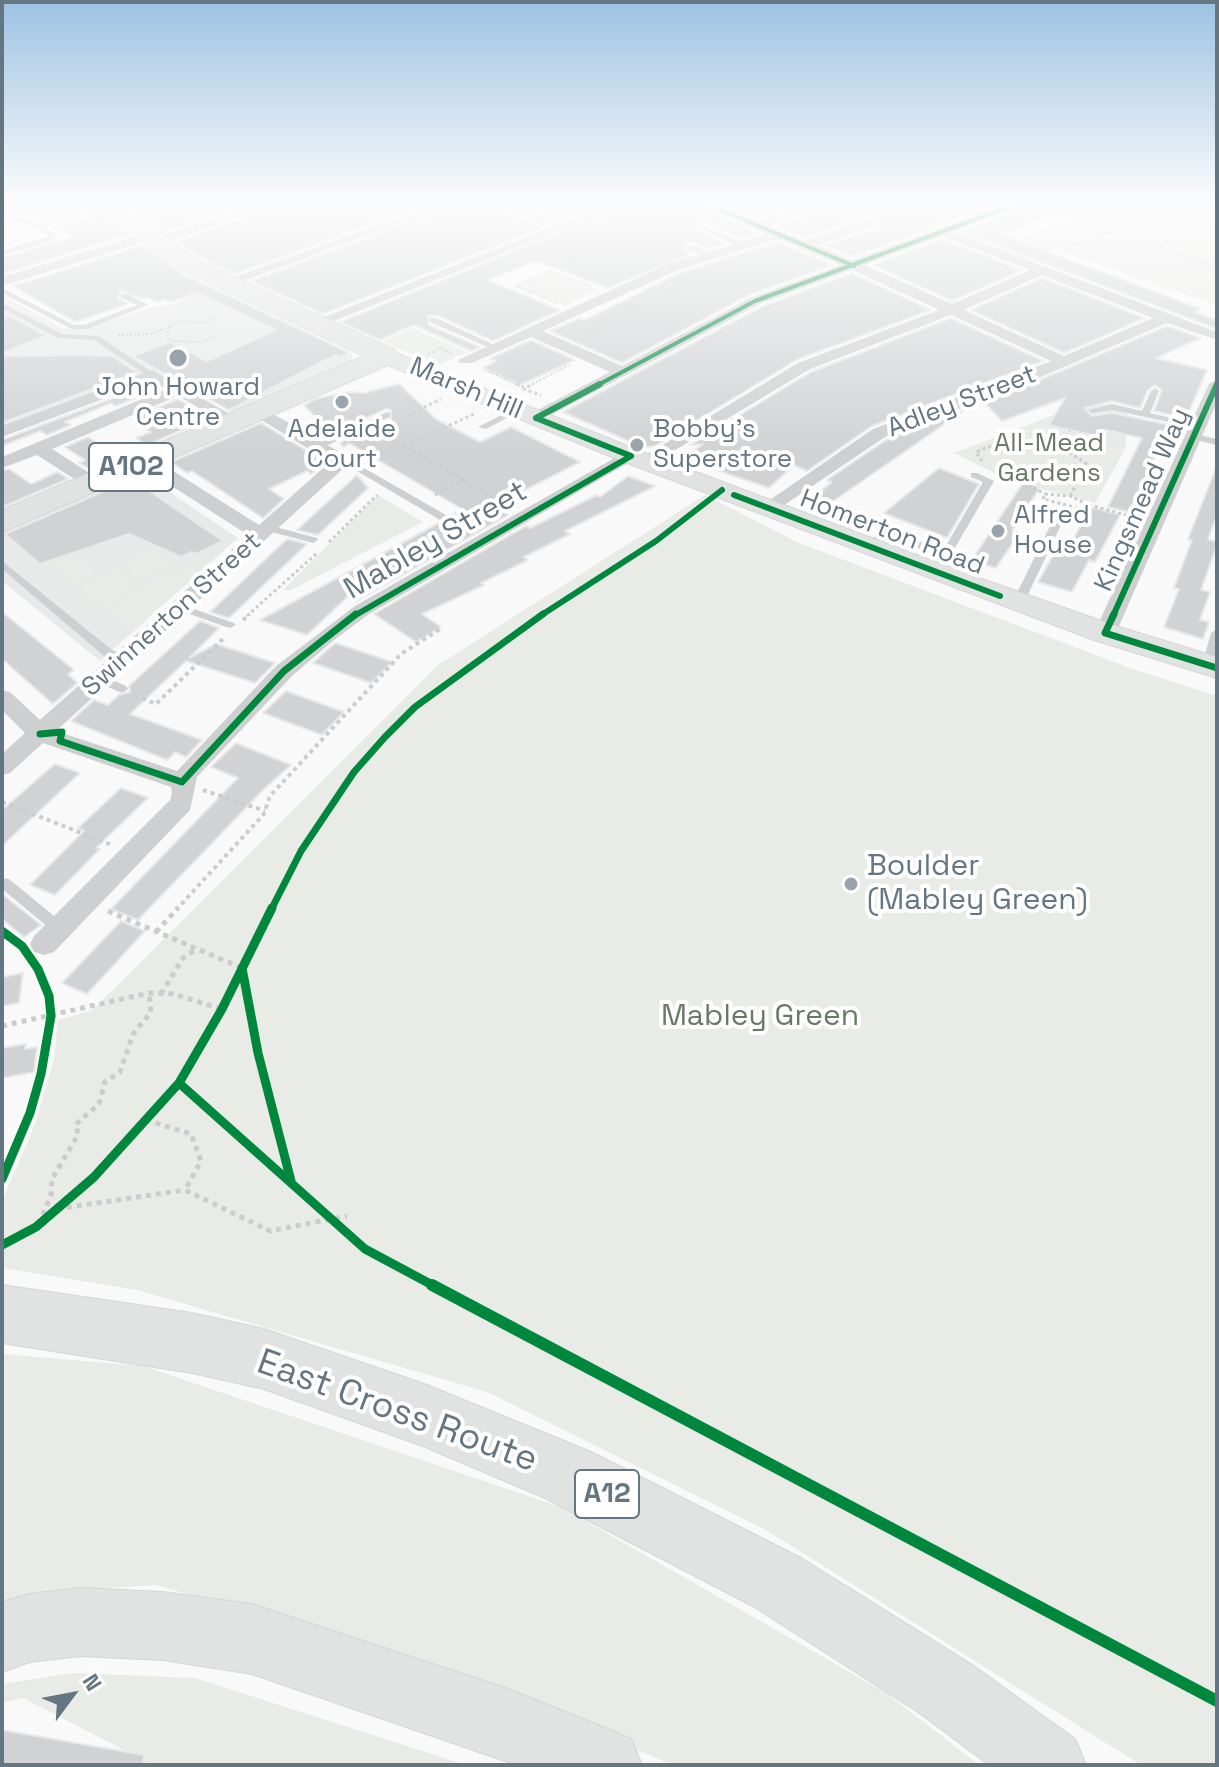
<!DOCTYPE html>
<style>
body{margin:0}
#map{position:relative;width:1219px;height:1767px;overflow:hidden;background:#f9f9f9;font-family:"Space Grotesk",sans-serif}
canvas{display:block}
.frame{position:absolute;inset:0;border:4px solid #657683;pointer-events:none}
.north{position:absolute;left:32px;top:1655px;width:80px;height:80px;-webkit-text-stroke:6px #fff;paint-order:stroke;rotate:58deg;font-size:22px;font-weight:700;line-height:32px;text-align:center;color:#657683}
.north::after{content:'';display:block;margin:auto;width:28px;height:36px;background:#657683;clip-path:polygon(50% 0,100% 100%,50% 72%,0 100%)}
</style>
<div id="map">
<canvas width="1219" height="1767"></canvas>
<div class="frame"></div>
<div class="north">N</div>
</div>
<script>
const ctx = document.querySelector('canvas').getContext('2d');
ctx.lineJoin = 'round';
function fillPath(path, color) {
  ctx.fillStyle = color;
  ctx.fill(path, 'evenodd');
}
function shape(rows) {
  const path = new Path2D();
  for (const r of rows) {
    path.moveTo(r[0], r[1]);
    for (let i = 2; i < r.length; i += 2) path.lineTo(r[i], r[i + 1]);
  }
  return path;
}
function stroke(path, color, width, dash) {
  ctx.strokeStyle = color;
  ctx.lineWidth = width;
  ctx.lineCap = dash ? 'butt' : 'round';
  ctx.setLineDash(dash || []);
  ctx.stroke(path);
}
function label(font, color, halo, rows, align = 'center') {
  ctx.font = font + ' "Space Grotesk",sans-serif';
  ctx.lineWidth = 8;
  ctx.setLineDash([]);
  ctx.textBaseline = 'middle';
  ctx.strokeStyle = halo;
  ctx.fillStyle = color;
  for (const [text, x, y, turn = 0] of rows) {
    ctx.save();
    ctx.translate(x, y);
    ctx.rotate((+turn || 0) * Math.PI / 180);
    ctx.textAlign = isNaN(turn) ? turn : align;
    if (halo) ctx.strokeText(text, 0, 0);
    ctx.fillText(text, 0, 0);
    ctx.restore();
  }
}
fillPath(shape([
 [213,287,351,352,353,360,238,414,147,372,2,433,2,295,62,328,80,331,148,308,172,304],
 [1091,400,1128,413,1125,449,1033,423],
 [140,472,238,538,100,661,2,581,2,532]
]), '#e8e9e9');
fillPath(shape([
 [1103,205,1217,205,1217,305,1053,249,1030,260,1002,250,1022,241,1019,239],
 [550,272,598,290,565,306,517,287],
 [412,328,467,352,439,365,382,342],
 [1033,423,1125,449,1095,503,1011,481,954,453],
 [378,495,423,522,289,591,284,589],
 [705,495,799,543,1133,669,1217,696,1217,1765,1141,1765,766,1530,487,1392,137,1290,2,1268,2,1201,35,1124,54,1059,58,1020,93,1010,438,665],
 [149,548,175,560,139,581,124,563],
 [73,553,79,553,95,574,77,586,47,562],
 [194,564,204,567,134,631,106,609,169,569,180,574],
 [116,568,121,569,134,587,103,607,80,589],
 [2,1354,143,1366,561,1507,886,1693,979,1765,673,1765,434,1665,156,1585,62,1591,2,1602],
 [73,1673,195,1678,466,1765,130,1765,130,1753,23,1698,2,1703,2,1684]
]), '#e8ebe6');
const building = shape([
 [10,205,96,205,43,221,10,205],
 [131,205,245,205,164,232,131,205],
 [277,205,424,205,235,274,203,259,177,242,277,205],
 [454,205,494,205,525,219,561,205,599,205,323,314,251,281,454,205],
 [627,205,700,205,758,233,742,238,698,221,696,230,725,244,708,248,689,242,683,248,691,254,608,288,536,261,488,280,560,310,493,341,437,315,428,316,429,325,480,347,471,351,414,325,380,340,340,322,627,205],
 [728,205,797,205,758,218,728,205],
 [828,205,993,205,852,257,825,245,878,228,879,217,866,216,805,238,778,226,828,205],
 [1023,205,1069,206,1003,235,1201,309,1195,312,1217,320,1217,329,962,232,1023,205],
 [105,212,131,234,2,274,2,258,74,236,56,227,105,212],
 [942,239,1022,270,952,301,873,265,942,239],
 [778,242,832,265,749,295,622,363,550,331,580,318,585,320,679,273,778,242],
 [144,245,185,275,350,353,340,357,335,355,229,410,133,356,170,342,207,361,276,330,197,293,171,302,164,300,157,302,147,297,142,299,121,291,118,298,128,304,75,322,13,286,144,245],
 [852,273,931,310,796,360,655,446,642,447,563,412,761,307,852,273],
 [1042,278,1145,318,1064,353,971,310,1042,278],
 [9,315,46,336,2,353,2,318,9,315],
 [951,318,1043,361,872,426,807,471,794,465,769,488,685,459,703,444,690,445,811,372,951,318],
 [1167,326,1201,338,1156,358,1207,370,1186,418,1154,411,1162,390,1155,385,1148,390,1140,408,1111,401,1085,408,1092,416,1112,413,1175,426,1167,443,1162,441,1129,512,1108,507,1142,438,1106,430,1101,437,1049,425,1065,398,1002,421,985,403,1167,326],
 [531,340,575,360,520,385,483,368,496,361,489,359,531,340],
 [84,355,112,356,137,372,2,423,2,356,84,355],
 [151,384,159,389,116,406,111,403,65,422,71,425,47,435,40,431,2,446,2,440,151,384],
 [399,384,436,419,480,442,511,427,580,462,494,506,508,515,355,602,347,597,307,635,260,620,439,523,450,530,462,528,463,522,452,515,458,512,474,516,349,443,344,447,340,443,391,420,391,410,386,409,332,434,304,405,318,398,350,392,364,393,399,384],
 [178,399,210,418,147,445,136,438,151,432,145,428,149,427,134,418,178,399],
 [965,410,816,513,808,502,832,482,827,480,886,440,965,410],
 [261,423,325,462,311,474,307,471,269,489,284,499,263,518,192,471,187,473,171,462,261,423],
 [88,437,119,457,90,469,79,463,85,460,65,447,88,437],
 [939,468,979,484,947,538,884,513,939,468],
 [1216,468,1217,515,1208,539,1217,542,1217,545,1201,590,1210,592,1200,620,1209,622,1203,639,1164,627,1179,589,1174,588,1192,540,1188,539,1216,468],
 [9,469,31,484,58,472,68,479,2,507,2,471,9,469],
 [357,475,368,488,318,535,297,530,357,475],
 [628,476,655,486,565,531,570,534,524,557,528,560,481,583,484,585,422,614,441,627,416,642,374,614,526,526,530,528,597,495,600,497,628,476],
 [132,479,223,541,196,554,191,552,181,557,129,534,40,564,5,534,132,479],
 [1025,480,1039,489,1012,531,1019,533,996,568,971,561,1025,480],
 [1091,507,1120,515,1095,562,1089,560,1072,592,1038,582,1059,545,1069,547,1091,507],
 [287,539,307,544,229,618,210,612,287,539],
 [2,612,74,670,68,674,77,683,53,704,2,659,2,612],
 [200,621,219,628,189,658,216,644,275,663,255,683,186,661,130,714,202,740,186,757,175,752,167,760,71,721,94,700,108,705,119,695,130,692,129,686,200,621],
 [335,643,392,662,371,683,313,663,335,643],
 [286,691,344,712,322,735,263,713,286,691],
 [236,743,291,765,264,789,138,920,111,909,238,778,211,767,236,743],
 [55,764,80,773,2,846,2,810,55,764],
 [121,788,148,798,96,848,100,849,55,895,30,885,84,831,78,828,121,788],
 [2,894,26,913,41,925,24,937,2,919,2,894],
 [121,921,145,931,87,994,62,983,121,921],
 [23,973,19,1003,2,1006,2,977,23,973],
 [26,1044,25,1049,37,1047,34,1072,2,1078,2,1048,26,1044],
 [2,1730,144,1755,143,1765,2,1765,2,1730]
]);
fillPath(building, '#d0d2d3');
stroke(building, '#e8e8e8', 2);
const secondary = shape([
 [386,349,640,451,965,573,1116,626,1217,657,1217,678,1094,640,622,461,378,361,375,356,378,351,386,349]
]);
const trunk = shape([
 [102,205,126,205,173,243,202,262,395,350,399,356,395,362,2,532,2,510,364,356,186,272,157,253,102,205],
 [2,1285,192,1313,264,1329,427,1385,591,1452,801,1558,971,1664,1075,1739,1086,1765,989,1765,921,1714,753,1606,545,1498,423,1446,264,1389,192,1373,2,1343,2,1285],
 [80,1588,163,1592,252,1604,508,1689,605,1728,631,1739,642,1765,517,1765,252,1674,163,1660,80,1656,30,1662,2,1672,2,1602,30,1594,80,1588]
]);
stroke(secondary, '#d5d6d7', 2);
stroke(trunk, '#d5d6d6', 2);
stroke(shape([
 [1183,229,1217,209],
 [1052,247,1086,243,1101,237,1101,232,1126,234,1214,267],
 [1064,248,1103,252,1170,251],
 [645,261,611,244,620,242,653,258],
 [615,276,570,260,587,252,628,271],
 [556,303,515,286,549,271,591,286],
 [169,327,167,337,170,341,201,342,215,337],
 [118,335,153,334,180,321,204,323,218,317],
 [584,336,705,276],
 [428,354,440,348,453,354],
 [485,370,505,379],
 [520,386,505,379,548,358],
 [529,386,569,365]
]), '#cbcccd', 2, [2, 2]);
stroke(shape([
 [516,384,525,388,533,384],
 [523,389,541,395],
 [402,418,441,399],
 [382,433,509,506],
 [411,443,474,414],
 [1059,446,1070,430],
 [982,461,976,452,996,444,1037,442,1059,446,1087,464,1070,496],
 [997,467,1045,494],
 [1045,494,1070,496,1089,505,1085,510,1043,499,1045,494],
 [435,495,465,479],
 [1089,505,1137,518],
 [329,542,377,495],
 [247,616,317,553]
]), '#cbcccd', 3, [3, 3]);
stroke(shape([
 [243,620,250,614],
 [135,695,156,704,225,637],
 [203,790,265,811],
 [2,802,112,845],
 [176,910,264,814,270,796,401,654,440,629]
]), '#cbcccd', 4, [4, 4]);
stroke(shape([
 [108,911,242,968],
 [156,932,178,908],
 [161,994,183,958,195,950],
 [2,1026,149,993,173,994,222,1009],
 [146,1120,191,1134,201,1161,185,1190],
 [57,1209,185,1190,270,1231,347,1216],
 [39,1224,51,1195,52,1179,78,1135,76,1124,99,1104,105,1082,120,1072,133,1034,151,1012,149,993]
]), '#cbcccd', 5, [5, 5]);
fillPath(shape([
 [106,205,116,205,44,228,57,235,53,241,2,255,2,251,49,236,22,221,2,225,2,221,23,217,39,225,106,205],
 [699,224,745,243,746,245,739,247,697,227,699,224],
 [690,245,712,253,713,255,706,257,687,249,686,247,690,245],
 [2,288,74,325,84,325,137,305,121,298,121,294,127,294,148,305,88,329,73,330,2,293,2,288],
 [2,303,62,334,99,336,156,375,149,377,94,340,57,338,2,308,2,303],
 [430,318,436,318,499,347,492,349,430,322,430,318],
 [1155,388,1159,391,1150,413,1201,425,1201,429,1112,410,1092,413,1088,410,1112,404,1142,411,1151,391,1155,388],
 [515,408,522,410,486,429,478,427,515,408],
 [387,412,390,413,390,417,321,448,313,446,387,412],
 [1195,434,1217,439,1217,445,1192,439,1190,437,1195,434],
 [348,459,460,523,461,525,452,527,345,464,343,462,348,459],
 [971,473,977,473,994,481,949,558,941,558,888,535,872,547,868,548,863,545,887,528,943,551,983,482,971,477,971,473],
 [1064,505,1069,508,1024,603,1018,606,1014,605,1012,603,1059,508,1064,505],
 [268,525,317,538,318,540,313,543,264,530,264,526,268,525],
 [2,561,112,650,127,655,127,661,123,662,104,656,2,569,2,561],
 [180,604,234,623,236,625,230,628,226,627,176,609,174,607,180,604],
 [1217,629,1217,654,1214,665,1208,669,1204,668,1202,665,1211,633,1217,629],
 [100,675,126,686,128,689,122,693,96,682,94,679,100,675],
 [2,878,9,879,64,924,66,928,64,932,54,932,2,889,2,878]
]), '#cecfd0');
fillPath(shape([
 [255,205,274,205,162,244,152,244,151,240,2,286,2,277,146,233,156,233,157,237,255,205],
 [433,205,451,205,232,285,227,286,220,282,433,205],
 [607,205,624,205,319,327,309,327,306,324,607,205],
 [703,205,720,205,758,221,806,205,825,205,770,226,805,241,867,219,877,219,877,225,817,245,852,260,1002,205,1020,205,954,232,1217,332,1217,340,1167,323,1003,393,885,437,771,514,762,508,764,504,873,429,1051,361,951,315,810,369,647,467,641,466,638,462,641,458,798,363,939,310,852,270,760,304,536,423,530,422,528,418,530,414,610,372,531,337,472,363,460,363,458,360,668,264,766,234,703,205],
 [942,236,1030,270,952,304,865,265,942,236],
 [778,239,840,265,750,298,622,366,543,331,678,270,778,239],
 [1042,275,1153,318,1064,356,964,310,1042,275],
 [152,370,244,422,242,426,230,426,178,396,52,449,99,479,102,483,99,487,87,487,37,455,2,468,2,457,166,389,151,381,2,437,2,426,152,370],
 [1217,379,1217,402,1116,633,1105,640,1098,638,1094,633,1209,384,1217,379],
 [261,407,357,462,354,466,345,467,56,731,177,771,276,666,355,606,625,452,631,451,640,456,369,614,334,640,292,676,197,777,190,810,54,952,44,955,34,952,30,944,34,936,170,800,172,793,171,787,43,743,10,773,2,775,2,754,25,733,2,710,2,690,10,692,40,720,248,535,139,465,136,461,139,457,151,457,259,525,330,462,255,416,253,412,255,408,261,407]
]), '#cecfd0');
fillPath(secondary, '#e1e2e2');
fillPath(trunk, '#e1e2e2');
stroke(shape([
 [709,205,854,266],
 [596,386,755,301,1014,205]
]), '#00873e', 4);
stroke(shape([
 [536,418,600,384],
 [536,418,631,456],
 [734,495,1000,596],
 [354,616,631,456],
 [540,616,656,541,722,490],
 [1113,616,1217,384]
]), '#00873e', 6);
stroke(shape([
 [1114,614,1105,633,1217,668],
 [40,734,62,732,60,741,182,782,284,671,356,614],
 [271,910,301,851,354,772,385,737,415,707,543,614]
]), '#00873e', 7);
stroke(shape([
 [2,931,22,946,38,969,49,996,51,1016,41,1074,30,1113,2,1179],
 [242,968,258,1053,291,1181],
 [179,1083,222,1009,272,908],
 [2,1245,36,1227,94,1177,179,1083,365,1249,436,1287]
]), '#00873e', 9);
stroke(shape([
 [432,1285,1217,1701]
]), '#00873e', 12);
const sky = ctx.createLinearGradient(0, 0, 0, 452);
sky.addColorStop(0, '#9dc2e2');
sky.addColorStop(0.45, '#fcfcfc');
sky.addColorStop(1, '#fcfcfc00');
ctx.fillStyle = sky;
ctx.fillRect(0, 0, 1219, 452);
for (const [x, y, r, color] of [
 [178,358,10,"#99a4ac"],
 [342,402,8,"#99a4ac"],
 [637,445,8,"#99a4ac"],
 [998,531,8,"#99a4ac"],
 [851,884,8,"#99a4ac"]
]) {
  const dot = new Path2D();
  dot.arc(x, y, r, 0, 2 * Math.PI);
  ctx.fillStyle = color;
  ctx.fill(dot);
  stroke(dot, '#fff', 3);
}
label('26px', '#657683', '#fff', [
 ["John Howard",178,388],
 ["Centre",178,418],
 ["Adelaide",342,430],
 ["Court",342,460],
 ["Bobby's",653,430,"left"],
 ["Superstore",653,460,"left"],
 ["Alfred",1014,516,"left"],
 ["House",1014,546,"left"]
]);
label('26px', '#657683', '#fff', [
 ["Marsh Hill",466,389,23],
 ["Adley Street",962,402,-21],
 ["Kingsmead Way",1143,500,-66],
 ["Homerton Road",892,533,21],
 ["Swinnerton Street",172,615,-42]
]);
label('26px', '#687a64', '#fff', [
 ["All-Mead",1049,444],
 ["Gardens",1049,474]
]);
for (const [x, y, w] of [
 [131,467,84],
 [607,1494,64]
]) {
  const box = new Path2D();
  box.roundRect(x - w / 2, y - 24, w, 48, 6);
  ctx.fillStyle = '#fff';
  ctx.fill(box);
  stroke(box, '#657683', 2);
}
label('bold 28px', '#657683', null, [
 ["A102",131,467],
 ["A12",607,1494]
]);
label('30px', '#657683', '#fff', [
 ["Mabley Street",436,541,-30]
]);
label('30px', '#657683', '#fff', [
 ["Boulder",867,867],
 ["(Mabley Green)",867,901]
], 'left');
label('30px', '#687a64', '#fff', [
 ["Mabley Green",760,1017]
]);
label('36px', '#657683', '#fff', [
 ["East Cross Route",397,1412,20]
]);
</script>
